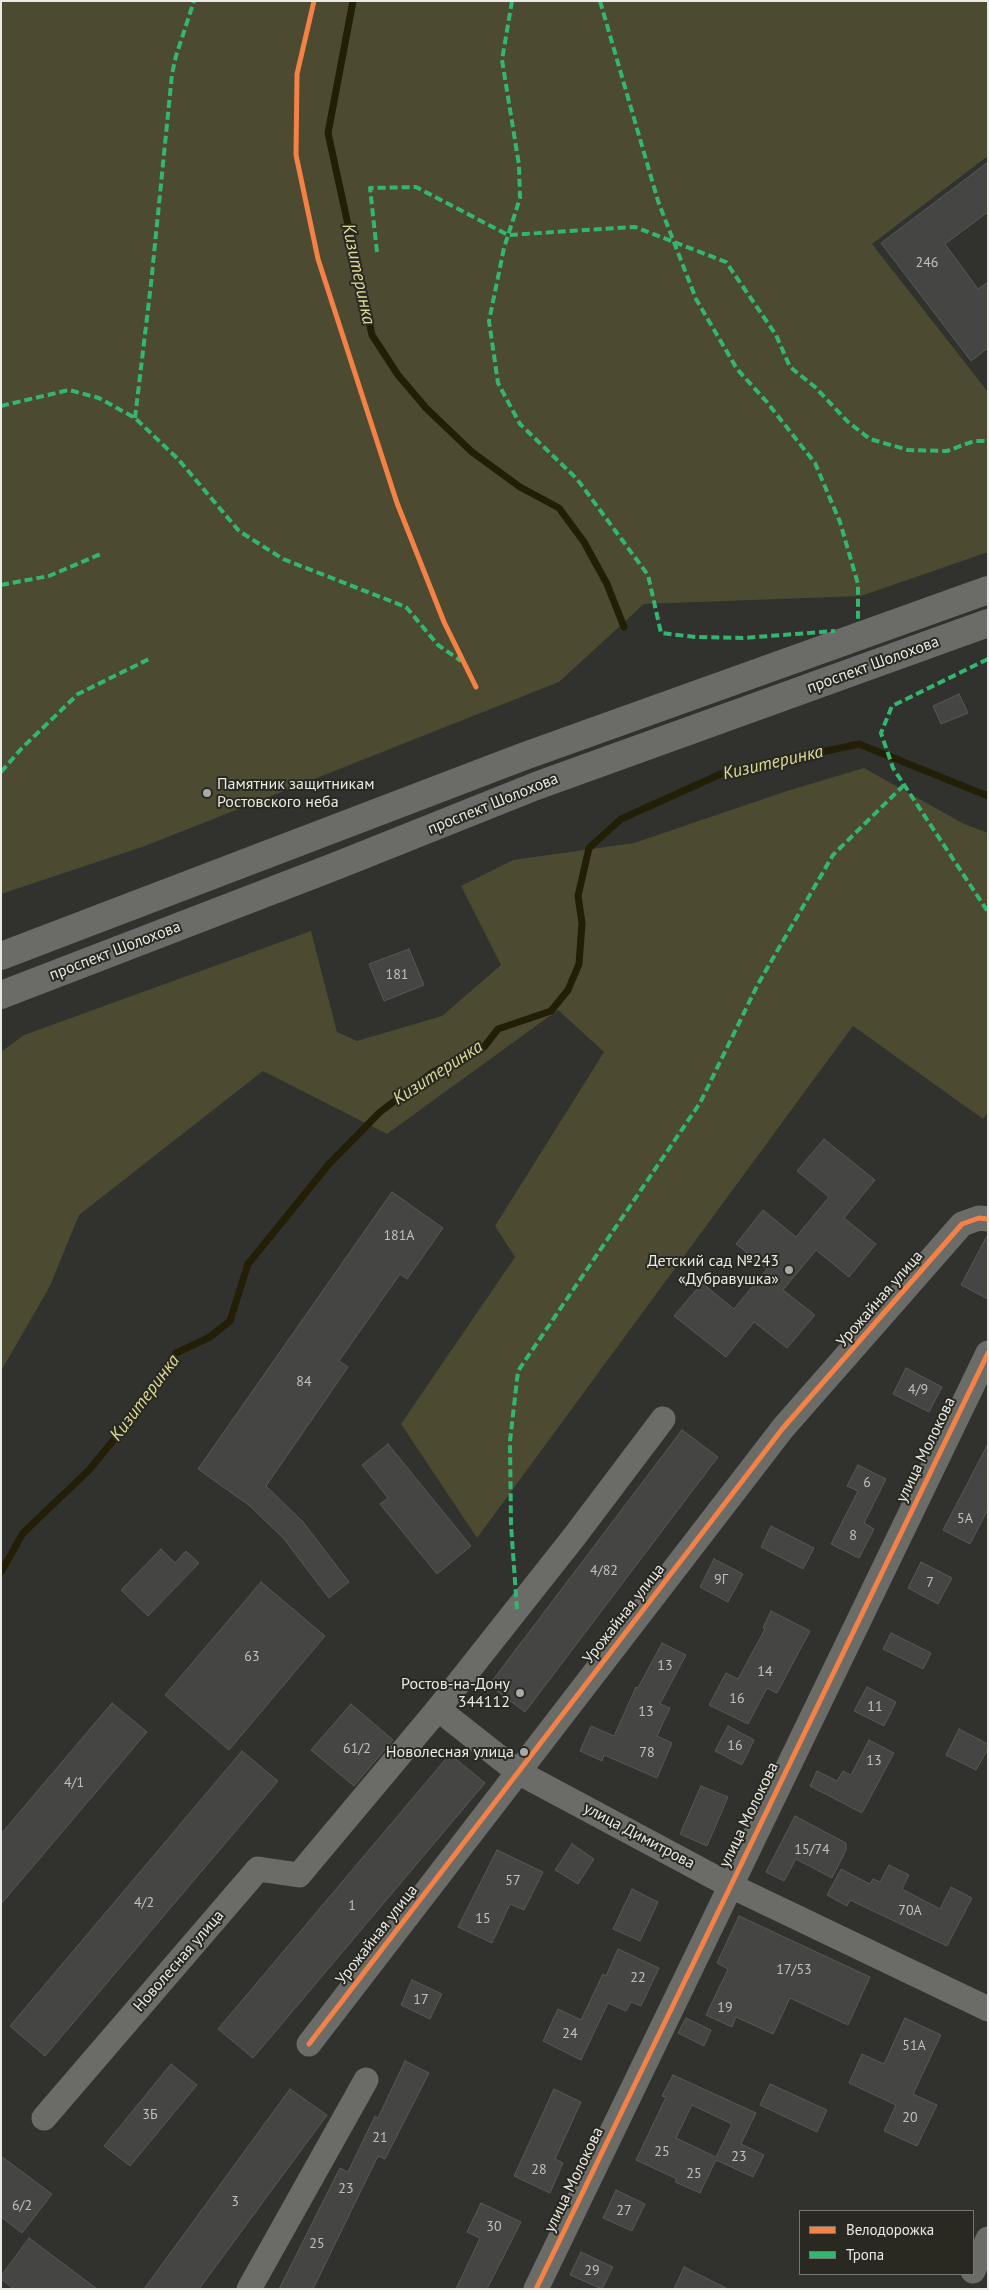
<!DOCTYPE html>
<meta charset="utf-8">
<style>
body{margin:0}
#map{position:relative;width:989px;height:2290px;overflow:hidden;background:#31312d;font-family:"PT Sans",sans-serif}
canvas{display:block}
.frame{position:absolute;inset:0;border:2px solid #eaeae5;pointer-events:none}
.legend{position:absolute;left:799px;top:2210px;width:175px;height:65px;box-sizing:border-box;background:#292922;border:1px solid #767670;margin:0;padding:6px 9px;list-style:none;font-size:15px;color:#eaeae5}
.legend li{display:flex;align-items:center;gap:10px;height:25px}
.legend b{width:25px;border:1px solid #767670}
</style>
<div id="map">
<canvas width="989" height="2290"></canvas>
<div class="frame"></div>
<ul class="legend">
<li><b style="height:6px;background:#f48246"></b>Велодорожка</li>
<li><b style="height:6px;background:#33b770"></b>Тропа</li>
</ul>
</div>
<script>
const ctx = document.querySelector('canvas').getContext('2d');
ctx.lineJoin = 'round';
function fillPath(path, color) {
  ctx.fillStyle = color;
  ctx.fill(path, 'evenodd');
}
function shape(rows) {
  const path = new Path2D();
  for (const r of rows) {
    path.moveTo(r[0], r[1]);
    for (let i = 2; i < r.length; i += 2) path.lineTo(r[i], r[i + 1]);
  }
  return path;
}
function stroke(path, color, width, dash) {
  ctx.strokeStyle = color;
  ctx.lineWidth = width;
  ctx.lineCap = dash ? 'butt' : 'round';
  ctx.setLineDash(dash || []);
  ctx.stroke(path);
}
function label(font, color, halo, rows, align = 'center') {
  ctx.font = font + ' "PT Sans",sans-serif';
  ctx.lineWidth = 4;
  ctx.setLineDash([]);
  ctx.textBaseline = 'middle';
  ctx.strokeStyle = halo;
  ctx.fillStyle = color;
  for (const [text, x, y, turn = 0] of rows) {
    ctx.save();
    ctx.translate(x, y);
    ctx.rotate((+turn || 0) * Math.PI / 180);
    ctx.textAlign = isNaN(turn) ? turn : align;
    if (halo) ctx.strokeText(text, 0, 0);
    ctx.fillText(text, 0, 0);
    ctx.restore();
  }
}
fillPath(shape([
 [1,1,988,1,988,156,872,244,988,392,988,552,861,596,644,604,559,682,145,846,1,894],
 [864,768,964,824,988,833,988,1112,983,1119,853,1026,477,1538,401,1424,515,1257,495,1226,604,1052,558,1010,387,1134,263,1071,79,1215,50,1286,1,1371,1,1052,24,1035,311,931,337,1032,357,1041,442,1016,501,965,461,886,513,860,634,843,787,791]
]), '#4c4a30');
stroke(shape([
 [353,1,328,133,372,335,398,375,426,408,472,452,520,487,559,508,584,542,607,584,624,627],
 [1,1572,23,1533,89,1470,139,1409,176,1353,210,1337,230,1321,248,1264,329,1164,380,1112,433,1072,484,1047,498,1029,551,1011,568,990,579,964,582,923,578,896,589,848,621,819,723,773,859,744,988,796]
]), '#221f06', 7);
const building = shape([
 [988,162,988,212,945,244,978,289,988,282,988,348,971,361,881,243,988,162],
 [959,694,968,713,941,724,933,706,959,694],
 [409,949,424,985,384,1001,369,964,409,949],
 [824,1139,875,1180,844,1218,876,1244,849,1277,816,1250,783,1290,815,1315,787,1348,754,1322,726,1357,674,1316,702,1283,734,1309,767,1269,736,1244,763,1210,796,1237,829,1197,797,1171,824,1139],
 [392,1192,443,1228,407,1279,400,1274,339,1361,348,1367,266,1486,303,1522,349,1582,329,1598,284,1539,250,1506,198,1469,392,1192],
 [988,1234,988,1299,961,1285,988,1234],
 [906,1368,942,1387,929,1412,893,1394,906,1368],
 [682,1430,718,1457,525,1712,489,1685,682,1430],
 [388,1444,471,1546,437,1574,380,1504,388,1498,362,1465,388,1444],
 [988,1444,988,1509,970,1544,943,1530,988,1444],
 [858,1465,886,1479,864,1523,874,1529,859,1558,831,1544,858,1491,847,1486,858,1465],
 [771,1526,814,1548,803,1569,761,1547,771,1526],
 [161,1549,175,1563,186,1551,199,1563,148,1616,121,1590,161,1549],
 [714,1559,743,1574,728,1602,700,1587,714,1559],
 [921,1562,952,1578,938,1604,908,1588,921,1562],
 [261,1582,325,1636,229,1750,165,1695,261,1582],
 [771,1611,810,1631,777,1693,767,1688,748,1724,709,1705,726,1673,738,1679,765,1629,763,1628,771,1611],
 [891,1633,931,1653,923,1669,883,1649,891,1633],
 [662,1643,686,1655,660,1704,670,1708,657,1736,672,1743,657,1778,604,1755,602,1761,580,1751,591,1726,614,1736,636,1687,638,1688,662,1643],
 [867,1687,896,1702,884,1726,854,1711,867,1687],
 [112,1703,147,1732,1,1904,1,1834,112,1703],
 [351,1704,393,1740,354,1786,311,1750,351,1704],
 [728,1726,754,1740,742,1765,715,1751,728,1726],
 [959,1729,988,1744,988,1749,976,1770,946,1755,959,1729],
 [869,1740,894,1753,862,1813,810,1786,817,1771,837,1781,843,1771,851,1775,869,1740],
 [242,1751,278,1781,45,2056,10,2026,242,1751],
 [450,1754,485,1783,253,2058,218,2029,450,1754],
 [701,1786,728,1797,707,1846,680,1834,701,1786],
 [795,1816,846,1843,846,1850,832,1878,796,1859,784,1881,766,1872,795,1816],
 [572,1844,594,1859,578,1884,555,1870,572,1844],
 [497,1850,543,1872,524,1910,510,1904,492,1943,458,1927,497,1850],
 [889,1865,909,1875,902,1889,940,1909,951,1887,972,1898,947,1946,850,1900,847,1906,827,1895,841,1869,870,1884,873,1879,880,1882,889,1865],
 [632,1889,658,1902,640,1941,613,1929,632,1889],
 [739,1916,870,1977,848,2025,790,1998,773,2034,736,2017,732,2027,706,2015,728,1969,717,1963,739,1916],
 [618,1949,659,1968,641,2006,631,2002,626,2011,608,2003,581,2060,543,2041,558,2009,581,2020,603,1974,606,1976,618,1949],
 [412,1980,442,1994,430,2019,401,2005,412,1980],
 [686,2018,711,2030,704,2046,678,2033,686,2018],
 [905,2018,941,2035,913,2094,937,2105,917,2146,884,2131,896,2105,849,2083,862,2054,884,2064,905,2018],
 [405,2061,429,2073,385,2159,378,2156,313,2289,279,2289,340,2168,348,2172,375,2116,378,2118,405,2061],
 [171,2064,197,2085,130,2166,104,2146,171,2064],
 [673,2075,756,2113,741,2144,764,2155,753,2177,716,2160,700,2193,675,2182,677,2179,636,2160,666,2097,662,2096,673,2075],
 [692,2105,732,2124,716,2157,676,2138,692,2105],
 [770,2084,827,2110,817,2132,760,2105,770,2084],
 [290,2089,327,2115,199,2289,144,2289,290,2089],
 [554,2089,581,2102,555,2159,563,2163,550,2193,514,2176,554,2089],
 [1,2156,52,2194,22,2233,1,2217,1,2156],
 [616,2190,645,2204,632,2231,603,2218,616,2190],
 [481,2203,521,2222,487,2289,456,2289,480,2238,467,2232,481,2203],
 [29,2238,97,2289,14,2289,1,2279,1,2276,29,2238],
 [581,2252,613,2267,602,2289,570,2275,581,2252],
 [684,2267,728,2289,674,2289,684,2267]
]);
fillPath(building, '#454544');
stroke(building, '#585857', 1);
stroke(shape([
 [438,1709,518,1772,729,1885,988,2009],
 [309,2044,783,1428,962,1224,979,1218,988,1219],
 [44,2118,258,1869,299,1875,438,1709,574,1537,663,1419],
 [973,2271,988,2239],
 [249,2289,366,2080],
 [536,2289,988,1353]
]), '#6b6b68', 25);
stroke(shape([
 [1,956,522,757,988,590],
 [1,995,336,866,536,786,988,623]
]), '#6b6b68', 28);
stroke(shape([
 [512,1,502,60,519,165,520,198,504,248,489,321,498,383,520,424,577,479,648,575,661,633,695,637,743,638,835,631],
 [600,1,658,201,696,299,737,369,766,401,815,463,840,522,858,584,858,623],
 [377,252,370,188,416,187,508,235,635,227,726,262,776,335,790,367,815,387,848,422,870,439,908,450,947,451,974,441,988,441],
 [1,406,69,390,99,398,135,418,178,459,239,531,283,559,406,607,438,645,461,661],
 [135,418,151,284,172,74,176,56,194,1],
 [1,585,49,576,103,553],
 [988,659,892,706,881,733,893,768,988,912],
 [1,772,22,748,78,694,149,659],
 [517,1609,511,1525,510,1441,518,1371,700,1103,758,984,833,855,904,785]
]), '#33b770', 4, [8, 4]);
stroke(shape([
 [314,1,297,74,296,155,318,259,397,503,444,622,476,687],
 [309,2044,783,1428,962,1224,979,1218,988,1219],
 [536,2289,988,1353]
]), '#f48246', 5);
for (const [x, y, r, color] of [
 [207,793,5,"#a9a9a5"],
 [789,1270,5,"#a9a9a5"],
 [520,1693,5,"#a9a9a5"],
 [524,1752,5,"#a9a9a5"]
]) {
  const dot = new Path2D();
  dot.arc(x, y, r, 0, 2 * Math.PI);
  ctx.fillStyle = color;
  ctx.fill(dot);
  stroke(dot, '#292922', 2);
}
label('14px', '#c1c1bd', null, [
 ["246",927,263],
 ["181",397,975],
 ["181А",399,1236],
 ["84",304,1382],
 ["4/9",918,1390],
 ["6",867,1483],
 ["5А",965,1519],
 ["8",853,1536],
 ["4/82",604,1571],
 ["9Г",721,1580],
 ["7",930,1583],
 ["63",252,1657],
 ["13",665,1666],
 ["14",765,1672],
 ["16",737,1699],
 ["11",875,1707],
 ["13",646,1712],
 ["16",735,1746],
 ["61/2",357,1749],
 ["78",647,1753],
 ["13",874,1761],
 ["4/1",74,1783],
 ["15/74",812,1850],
 ["57",513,1881],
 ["4/2",144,1903],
 ["1",352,1906],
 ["70А",910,1911],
 ["15",483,1919],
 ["17/53",794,1970],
 ["22",638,1978],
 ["17",421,2000],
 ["19",725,2008],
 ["24",570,2034],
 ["51А",914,2046],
 ["3Б",150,2115],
 ["20",910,2118],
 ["21",380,2138],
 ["25",662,2152],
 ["23",739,2157],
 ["28",539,2170],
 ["25",694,2174],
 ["23",346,2189],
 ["3",235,2202],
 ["6/2",22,2206],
 ["27",624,2211],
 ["30",494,2227],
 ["25",317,2244],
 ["29",592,2271]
]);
label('16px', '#eaeae5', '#292922', [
 ["проспект Шолохова",873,665,-20],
 ["проспект Шолохова",493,804,-22],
 ["проспект Шолохова",115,951,-21],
 ["Урожайная улица",880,1299,-49],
 ["улица Молокова",926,1450,-64],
 ["Урожайная улица",624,1614,-52],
 ["улица Молокова",749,1815,-64],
 ["улица Димитрова",639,1836,28],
 ["Урожайная улица",377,1935,-52],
 ["Новолесная улица",179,1961,-49],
 ["улица Молокова",574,2180,-64]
]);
label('16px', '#eaeae5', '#292922', [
 ["Памятник защитникам",217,784,"left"],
 ["Ростовского неба",217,802,"left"],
 ["Детский сад №243",779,1261],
 ["«Дубравушка»",779,1279],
 ["Ростов-на-Дону",510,1684],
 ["344112",510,1702],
 ["Новолесная улица",514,1752]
], 'right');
label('italic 18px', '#dfda98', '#292922', [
 ["Кизитеринка",358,274,78],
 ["Кизитеринка",773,763,-13],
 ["Кизитеринка",438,1073,-33],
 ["Кизитеринка",145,1398,-53]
]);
</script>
